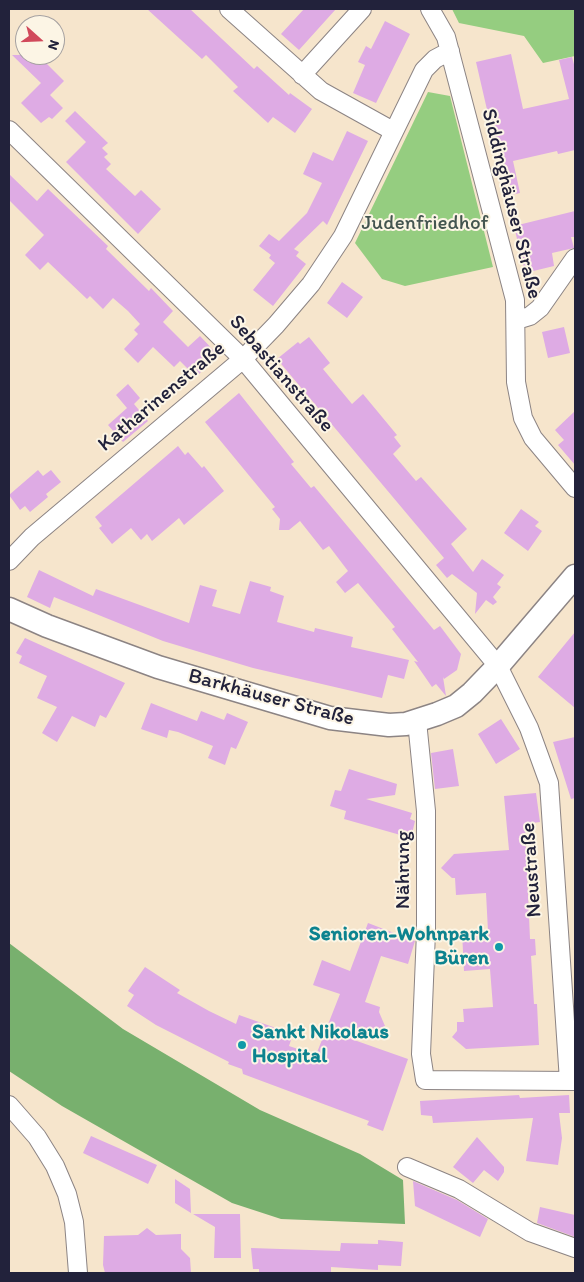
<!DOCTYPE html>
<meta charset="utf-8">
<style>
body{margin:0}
#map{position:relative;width:584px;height:1282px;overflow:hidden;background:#f6e5cc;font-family:Itim,sans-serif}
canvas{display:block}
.frame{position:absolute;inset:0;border:10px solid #22223b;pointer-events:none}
.north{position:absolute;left:15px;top:15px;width:50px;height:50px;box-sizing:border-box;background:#fcf5e5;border:1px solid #a5a1a1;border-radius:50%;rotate:110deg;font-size:14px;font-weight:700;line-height:20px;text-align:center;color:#22223b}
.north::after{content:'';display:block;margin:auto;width:18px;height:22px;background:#d1495b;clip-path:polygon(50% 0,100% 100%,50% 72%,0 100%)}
</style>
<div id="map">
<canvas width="584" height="1282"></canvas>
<div class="frame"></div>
<div class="north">N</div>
</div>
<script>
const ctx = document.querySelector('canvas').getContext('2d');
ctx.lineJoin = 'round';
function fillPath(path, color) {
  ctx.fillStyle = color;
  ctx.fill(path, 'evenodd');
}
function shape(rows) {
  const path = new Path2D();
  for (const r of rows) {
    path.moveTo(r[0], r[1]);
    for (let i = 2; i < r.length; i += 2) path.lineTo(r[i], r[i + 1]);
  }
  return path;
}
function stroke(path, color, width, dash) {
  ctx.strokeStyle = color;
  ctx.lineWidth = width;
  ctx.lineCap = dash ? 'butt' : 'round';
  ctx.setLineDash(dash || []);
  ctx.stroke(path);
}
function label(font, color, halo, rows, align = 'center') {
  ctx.font = font + ' Itim,sans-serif';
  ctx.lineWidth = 4;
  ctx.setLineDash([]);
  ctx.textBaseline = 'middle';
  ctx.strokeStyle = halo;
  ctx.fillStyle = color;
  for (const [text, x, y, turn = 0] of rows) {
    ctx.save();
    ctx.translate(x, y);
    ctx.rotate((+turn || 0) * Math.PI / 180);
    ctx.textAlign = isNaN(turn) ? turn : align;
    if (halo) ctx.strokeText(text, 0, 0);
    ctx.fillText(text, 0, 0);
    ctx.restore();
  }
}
fillPath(shape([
 [452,9,575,9,575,56,543,63,524,36,459,23],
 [428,92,450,96,493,267,405,286,382,279,355,243]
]), '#95cd80');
fillPath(shape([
 [9,943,123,1029,260,1110,360,1154,403,1180,405,1224,281,1219,232,1203,62,1106,9,1071]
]), '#78b06e');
fillPath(shape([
 [147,9,190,9,254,69,257,66,289,95,290,93,312,109,295,133,273,117,268,123,233,91,238,87,206,55,202,59],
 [304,9,336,9,299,50,281,34],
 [385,21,410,34,376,103,353,93,365,65,358,62,366,46,371,49],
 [511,54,523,109,569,99,559,60,572,57,575,68,575,150,558,154,557,151,513,161,520,193,507,196,476,62],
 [12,55,38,55,64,81,50,95,63,108,52,119,49,117,41,123,21,103,41,83],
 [75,111,108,143,102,148,108,154,104,157,111,164,106,169,135,196,141,190,161,209,138,234,66,162,86,142,65,121],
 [347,131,368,141,327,225,323,221,294,249,299,252,296,256,306,264,273,306,253,290,275,263,269,258,271,255,259,246,269,234,279,241,307,213,322,183,303,174,313,152,333,161],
 [9,174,37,201,48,189,108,246,106,249,149,291,151,288,173,311,163,322,188,347,200,336,218,355,196,377,180,361,174,367,153,347,138,363,124,349,138,334,134,330,140,324,128,311,113,298,103,309,90,296,87,299,48,262,40,270,25,255,44,235,9,200],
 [575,211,575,237,571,237,574,248,552,253,554,266,525,273,514,226],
 [342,282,363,297,347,318,327,303],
 [564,327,570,353,548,358,542,332],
 [309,337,330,363,323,369,352,404,363,394,397,435,394,437,401,446,393,454,416,481,421,477,467,529,451,544,473,572,482,559,504,575,497,584,501,587,493,597,497,602,493,605,486,600,475,614,477,593,452,574,447,578,436,565,444,558,277,359,298,342,300,344],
 [128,384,140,398,134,404,148,421,123,442,108,425,127,408,116,395],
 [239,393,294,462,291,464,311,488,314,486,434,630,440,626,461,654,457,670,444,679,443,677,446,696,436,684,432,687,414,661,418,662,392,629,395,627,358,583,345,593,336,582,348,571,329,546,323,550,300,521,289,530,279,530,280,519,272,509,275,507,205,422],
 [575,411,575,465,558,445,564,440,555,430],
 [178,446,185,455,188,452,202,468,204,466,224,491,184,525,179,518,152,541,147,534,141,540,131,528,112,544,99,528,102,526,95,517],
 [38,470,43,476,51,470,61,482,46,494,48,497,30,512,25,506,20,510,9,495],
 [521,509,539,522,535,526,542,531,528,551,504,533],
 [39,570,93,596,96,589,189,623,200,585,217,590,212,606,240,614,250,581,271,587,270,591,284,596,277,622,314,632,315,628,353,637,351,647,409,660,404,679,388,675,382,698,253,668,163,641,54,597,50,608,27,597],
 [575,632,575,708,538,677],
 [25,638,125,683,106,718,100,715,95,727,72,716,57,742,42,733,57,707,37,698,47,676,19,663,22,656,16,653],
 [151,703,197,721,201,711,224,720,227,713,248,722,236,749,231,747,225,765,208,758,213,746,178,732,169,730,167,738,141,729],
 [501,719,520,749,496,764,478,734],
 [575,737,575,798,571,799,553,742],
 [453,749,459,786,435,789,431,753],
 [349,769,397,784,395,795,366,799,412,813,410,819,415,821,411,838,344,819,346,811,330,806,335,790,341,791],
 [536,793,540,822,525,824,530,939,535,939,536,955,531,956,534,1004,537,1004,539,1045,466,1049,452,1037,457,1031,457,1022,464,1022,463,1009,493,1007,490,969,464,971,462,932,488,931,486,893,456,895,455,878,452,878,441,868,454,854,509,850,504,796],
 [368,923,415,941,408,964,381,956,365,1002,380,1007,379,1012,385,1026,354,1040,408,1059,383,1131,367,1125,369,1121,243,1074,242,1069,228,1064,229,1062,156,1025,127,1006,134,995,128,991,145,967,180,990,177,993,209,1011,236,1024,239,1015,293,1034,289,1046,316,1055,340,994,313,985,322,960,350,971],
 [519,1095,520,1098,569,1095,570,1113,559,1113,562,1138,558,1165,526,1161,533,1118,433,1123,432,1116,421,1115,420,1101],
 [91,1136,157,1165,148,1184,83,1153],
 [477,1137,504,1167,504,1172,498,1181,484,1170,473,1183,453,1167],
 [175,1179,190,1189,191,1213,175,1203],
 [413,1181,457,1200,488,1219,480,1237,415,1206],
 [540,1207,575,1215,575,1237,537,1223],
 [193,1214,240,1214,241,1258,214,1258,215,1227],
 [147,1228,156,1235,181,1234,181,1249,190,1258,191,1273,105,1273,103,1265,104,1236,138,1235],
 [378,1240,403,1242,401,1266,378,1265,378,1270,331,1267,331,1273,259,1273,259,1269,253,1269,251,1248,340,1251,341,1243,378,1244]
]), '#deabe4');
const minor = shape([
 [229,9,321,91,393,131],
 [430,9,446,37,515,300,516,382,523,418,533,438,575,488],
 [302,75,362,9],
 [9,130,243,359,498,666,529,728,549,783,569,1081],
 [517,320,530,316,540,308,575,258],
 [9,561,32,537,243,359,276,325,311,284,343,236,424,70,435,59,450,51],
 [417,721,426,811,426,932,421,1054,425,1080,575,1081],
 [9,1105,37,1137,55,1166,67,1194,74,1222,78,1273],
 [407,1167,459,1189,530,1232,575,1248]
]);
const tertiary = shape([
 [9,609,47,626,158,667,330,718,389,725,406,724,437,714,456,706,472,693,498,666,575,576]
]);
stroke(minor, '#8c8484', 20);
stroke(tertiary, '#8c8484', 25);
stroke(minor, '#fff', 18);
stroke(tertiary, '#fff', 22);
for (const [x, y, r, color] of [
 [499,947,5,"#0f9aa8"],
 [242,1045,5,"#0f9aa8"]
]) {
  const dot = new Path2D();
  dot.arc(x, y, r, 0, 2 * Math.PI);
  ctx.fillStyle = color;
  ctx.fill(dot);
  stroke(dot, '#fcf5e5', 2);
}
label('21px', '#22223b', '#fcf5e5', [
 ["Siddinghäuser Straße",511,204,76],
 ["Sebastianstraße",281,374,49],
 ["Katharinenstraße",162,397,-40],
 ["Barkhäuser Straße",271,698,15],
 ["Nährung",404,870,-90],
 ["Neustraße",532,870,-94]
]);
label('21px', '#445550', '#fcf5e5', [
 ["Judenfriedhof",425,224]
]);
label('bold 21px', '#0d838f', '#fcf5e5', [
 ["Senioren-Wohnpark",489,935],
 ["Büren",489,959],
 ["Sankt Nikolaus",252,1033,"left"],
 ["Hospital",252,1057,"left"]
], 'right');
</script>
